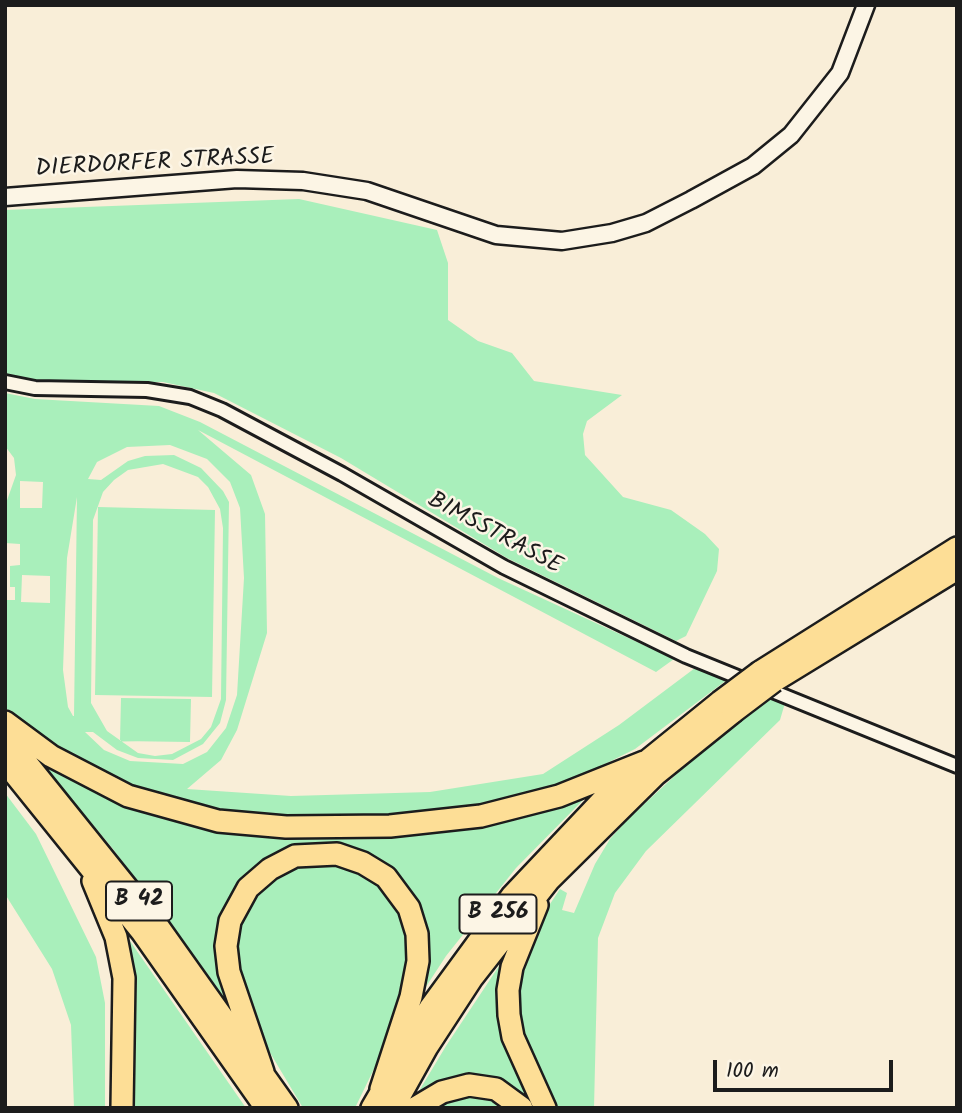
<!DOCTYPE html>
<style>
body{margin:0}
#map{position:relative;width:962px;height:1113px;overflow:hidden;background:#f9eed8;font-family:Kalam,sans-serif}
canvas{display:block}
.frame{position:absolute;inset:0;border:7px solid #1c1c1c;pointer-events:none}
.scale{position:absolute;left:713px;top:1060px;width:180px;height:32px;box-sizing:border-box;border:4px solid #1c1c1c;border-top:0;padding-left:9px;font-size:21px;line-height:24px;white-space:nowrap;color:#1c1c1c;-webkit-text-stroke:5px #fcf5e5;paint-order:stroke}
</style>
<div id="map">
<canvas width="962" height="1113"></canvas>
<div class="frame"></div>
<div class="scale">100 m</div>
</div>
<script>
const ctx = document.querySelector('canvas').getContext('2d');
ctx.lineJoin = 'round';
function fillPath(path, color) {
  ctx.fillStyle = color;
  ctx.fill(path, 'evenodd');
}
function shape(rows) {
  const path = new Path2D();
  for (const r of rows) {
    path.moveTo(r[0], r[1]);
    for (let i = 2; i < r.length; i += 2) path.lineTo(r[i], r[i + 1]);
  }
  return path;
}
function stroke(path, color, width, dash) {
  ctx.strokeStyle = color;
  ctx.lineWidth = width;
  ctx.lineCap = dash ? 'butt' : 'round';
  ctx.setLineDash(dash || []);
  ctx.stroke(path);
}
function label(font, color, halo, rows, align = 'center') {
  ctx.font = font + ' Kalam,sans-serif';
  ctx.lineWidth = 5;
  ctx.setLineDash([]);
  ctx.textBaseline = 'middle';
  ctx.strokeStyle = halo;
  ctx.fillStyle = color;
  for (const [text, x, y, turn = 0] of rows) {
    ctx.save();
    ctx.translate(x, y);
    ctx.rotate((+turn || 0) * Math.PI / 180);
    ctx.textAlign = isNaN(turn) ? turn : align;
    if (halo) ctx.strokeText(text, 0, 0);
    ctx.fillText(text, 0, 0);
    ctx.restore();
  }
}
fillPath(shape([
 [299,199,437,230,448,263,448,320,478,341,512,353,534,381,622,395,587,421,583,434,585,455,623,497,671,510,705,534,719,549,717,571,686,636,676,641,507,558,341,458,214,393,163,382,32,384,5,374,5,210],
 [5,393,35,399,159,406,200,422,498,578,674,659,656,672,198,430,251,475,265,514,267,633,237,730,221,760,187,789,291,796,430,792,543,774,619,725,695,668,728,679,635,749,547,793,431,815,357,820,228,816,172,803,101,776,29,731,5,707,5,600,15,600,15,587,10,587,10,566,20,565,20,544,5,543,5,506,16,475,14,458,5,446],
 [170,445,207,459,230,482,240,508,244,578,237,695,226,728,207,752,183,764,130,761,104,750,85,732,93,732,117,750,138,758,173,760,203,744,220,723,226,700,229,502,223,491,201,468,174,455,145,456,128,461,101,480,88,479,97,462,127,447],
 [163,464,198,477,208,487,220,509,223,528,221,699,211,727,201,739,172,754,155,756,138,753,107,731,91,703,93,520,103,492,114,480,128,470],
 [20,481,43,482,42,508,20,508],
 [77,497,74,716,73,716,68,707,63,670,67,558],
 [22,575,50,576,50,603,21,602],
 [98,507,215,510,212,697,95,695],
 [774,696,785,703,780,720,646,851,615,893,598,938,594,1108,555,1108,518,1026,517,981,544,913,560,889,567,893,562,910,574,913,595,864,610,839,627,820,734,721],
 [121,698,191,699,190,742,120,741],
 [32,752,56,768,306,835,588,795,516,868,446,956,418,999,416,907,334,846,231,900,236,1016,113,849],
 [5,793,36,834,96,957,105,1003,105,1108,74,1108,71,1025,52,969,5,894],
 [342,862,376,878,400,904,412,960,389,1038,355,1108,303,1108,250,1019,233,966,239,918,262,882,299,863],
 [123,931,246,1108,131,1108],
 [509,951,506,979,542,1108,531,1108,520,1095,423,1094,419,1091,446,1046],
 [476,1091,515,1108,426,1108]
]), '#a9efbb');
const street = shape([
 [5,382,35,388,147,390,190,397,222,410,342,474,504,567,686,656,957,766]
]);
const secondary = shape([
 [5,197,237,179,303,181,367,191,496,235,562,241,612,233,646,223,691,200,753,166,791,135,840,73,866,5]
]);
const highway = shape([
 [760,672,957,548],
 [774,681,957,569],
 [5,722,51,756,128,796,218,821,286,827,390,826,481,816,559,796,644,762],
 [5,736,157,925,287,1108],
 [5,762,142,932,266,1108],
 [93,881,116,937,124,978,122,1108],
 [537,905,512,967,508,990,509,1015,513,1037,545,1108],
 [263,1072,229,972,226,946,230,921,248,888,270,869,295,856,337,854,363,863,386,877,409,908,417,934,418,961,411,997,381,1089],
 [372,1108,430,1008,512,896,615,787,720,702],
 [393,1108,427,1047,472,978,549,880,656,774,733,712],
 [415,1108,442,1092,469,1085,496,1089,522,1108]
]);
stroke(street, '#1c1c1c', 18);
stroke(secondary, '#1c1c1c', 21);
stroke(highway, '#1c1c1c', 26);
stroke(street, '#fcf5e5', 12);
stroke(secondary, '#fcf5e5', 16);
stroke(highway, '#fdde96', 21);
const highwayBridge = shape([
 [720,702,760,672],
 [733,712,774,681]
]);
stroke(highwayBridge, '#1c1c1c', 26, []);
stroke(highwayBridge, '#fdde96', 21);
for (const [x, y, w] of [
 [139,901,66],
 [498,914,77]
]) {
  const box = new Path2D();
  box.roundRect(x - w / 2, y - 19.5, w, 39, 5);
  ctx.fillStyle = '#fcf5e5';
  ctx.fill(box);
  stroke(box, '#1c1c1c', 2);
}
label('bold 23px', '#1c1c1c', null, [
 ["B 42",139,901],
 ["B 256",498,914]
]);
label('24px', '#1c1c1c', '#fcf5e5', [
 ["DIERDORFER STRASSE",155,165,-3],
 ["BIMSSTRASSE",494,535,28]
]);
</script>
